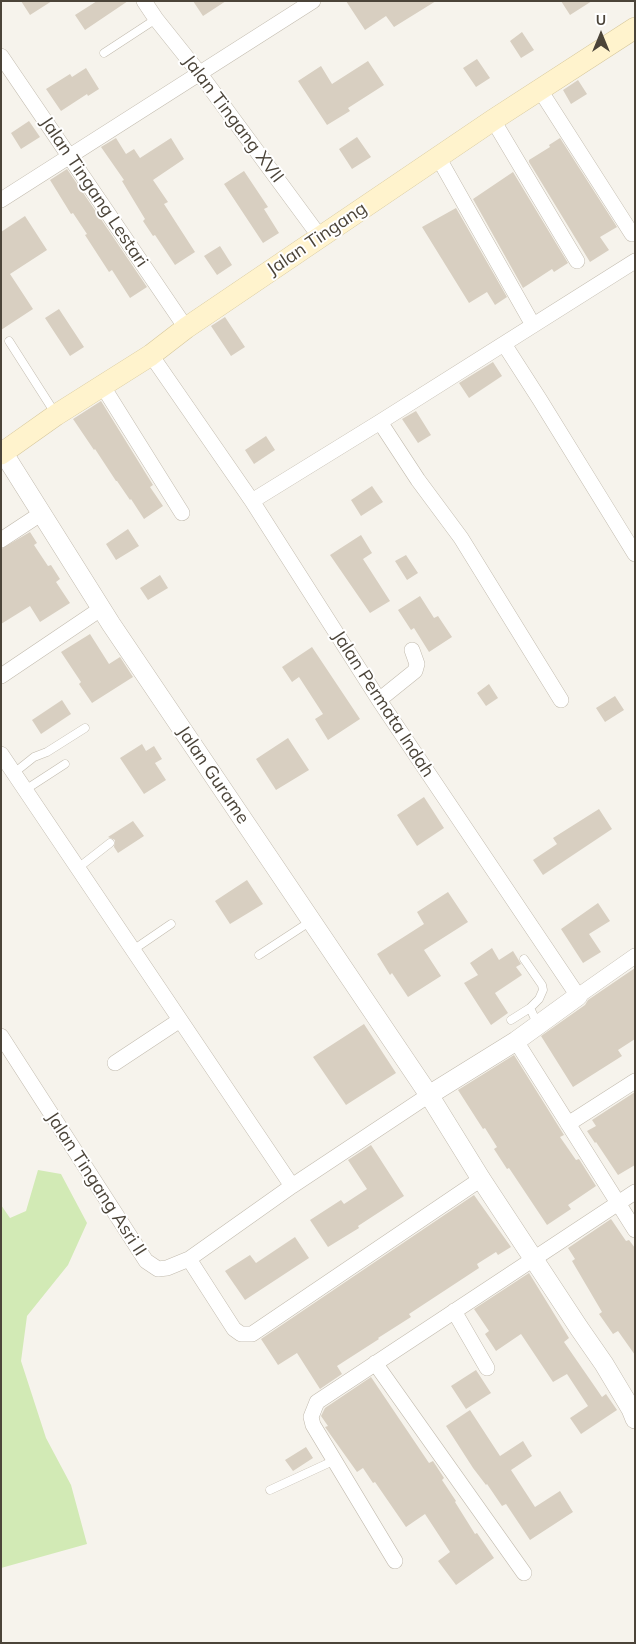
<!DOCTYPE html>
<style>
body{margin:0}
#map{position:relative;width:636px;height:1644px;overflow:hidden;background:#f6f3ec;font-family:Mulish,sans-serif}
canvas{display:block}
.frame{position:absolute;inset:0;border:2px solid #4b4439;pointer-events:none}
.north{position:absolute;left:576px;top:10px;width:50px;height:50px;-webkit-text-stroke:4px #fff;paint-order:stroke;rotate:0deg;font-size:14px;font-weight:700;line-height:20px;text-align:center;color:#4b4439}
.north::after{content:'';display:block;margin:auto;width:18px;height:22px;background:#4b4439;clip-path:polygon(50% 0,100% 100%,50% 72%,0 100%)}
</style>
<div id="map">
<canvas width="636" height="1644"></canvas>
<div class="frame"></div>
<div class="north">U</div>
</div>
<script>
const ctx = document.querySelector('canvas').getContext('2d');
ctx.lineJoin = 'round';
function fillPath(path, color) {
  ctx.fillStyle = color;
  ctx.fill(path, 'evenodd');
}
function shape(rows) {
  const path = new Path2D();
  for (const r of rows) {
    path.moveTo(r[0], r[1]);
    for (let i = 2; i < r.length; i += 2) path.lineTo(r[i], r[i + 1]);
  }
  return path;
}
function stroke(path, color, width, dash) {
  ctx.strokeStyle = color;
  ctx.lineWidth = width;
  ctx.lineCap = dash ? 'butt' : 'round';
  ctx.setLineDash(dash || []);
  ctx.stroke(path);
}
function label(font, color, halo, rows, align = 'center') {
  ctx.font = font + ' Mulish,sans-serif';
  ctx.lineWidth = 4;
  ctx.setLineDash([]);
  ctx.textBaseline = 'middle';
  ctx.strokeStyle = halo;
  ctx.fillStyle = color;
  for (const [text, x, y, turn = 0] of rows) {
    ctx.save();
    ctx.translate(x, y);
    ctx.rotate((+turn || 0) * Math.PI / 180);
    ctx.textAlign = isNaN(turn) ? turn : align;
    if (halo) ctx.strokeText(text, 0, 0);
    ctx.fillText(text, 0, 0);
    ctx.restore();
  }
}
fillPath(shape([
 [38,1170,61,1174,87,1223,68,1265,27,1316,21,1361,46,1438,71,1485,87,1544,1,1568,1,1205,10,1218,26,1211]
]), '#d2eab5');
fillPath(shape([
 [21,1,52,1,30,15],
 [97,1,128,1,85,30,75,15],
 [193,1,226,1,203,16],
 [346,1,436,1,394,27,386,16,365,30],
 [561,1,592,1,570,15],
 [522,32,534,50,521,58,510,41],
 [477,59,490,78,476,87,463,68],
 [368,61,384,85,348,108,350,111,327,125,298,81,321,66,332,84],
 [86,68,99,89,88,96,87,94,61,111,46,89,70,74,72,77],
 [578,80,587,94,571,104,563,90],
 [29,121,40,137,21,149,11,133],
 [357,137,371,157,352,169,339,149],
 [116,138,126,154,134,149,140,158,171,138,184,159,153,180,168,202,164,204,195,252,175,265,155,235,153,236,143,221,145,219,122,181,124,180,101,147],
 [560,138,617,227,600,237,609,250,590,262,529,162,529,160,550,147,549,145],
 [67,169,147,287,130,298,112,270,109,272,85,235,87,234,73,213,71,214,50,180],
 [244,171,268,207,264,209,279,233,263,243,224,184],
 [513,172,568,263,554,272,552,269,523,288,473,199],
 [456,208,507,297,495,305,487,292,469,303,422,227],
 [25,216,47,250,10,274,33,309,1,330,1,232],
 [220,246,232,265,217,275,204,256],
 [59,309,84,347,70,356,45,318],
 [225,317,245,347,231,356,211,326],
 [493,362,502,376,469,398,459,383],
 [101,401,153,485,150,487,163,506,144,519,131,499,130,500,117,481,116,481,95,449,94,450,73,419],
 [416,411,431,435,418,443,402,419],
 [266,436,275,450,254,464,245,450],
 [372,486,383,502,361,516,351,500],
 [128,529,139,546,116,560,106,544],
 [30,532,37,543,34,545,48,566,51,565,60,579,56,582,70,603,40,622,30,606,1,624,1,549],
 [361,535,372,553,363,559,390,601,370,613,330,555],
 [406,555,418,573,407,580,395,561],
 [160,575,168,588,148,600,140,588],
 [420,596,434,618,438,616,452,637,429,652,414,628,411,630,398,610],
 [90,634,109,664,120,657,133,677,92,703,79,684,81,682,61,652],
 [312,647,360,719,328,740,315,719,323,714,299,677,292,682,282,667],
 [489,684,498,698,486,706,477,693],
 [615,696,624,710,605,722,596,708],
 [62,700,71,714,41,734,32,720],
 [288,738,309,770,276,790,256,759],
 [142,744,146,751,154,746,162,759,155,763,166,780,144,794,120,758],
 [424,797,444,828,417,846,397,815],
 [599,809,612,829,543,875,533,860,557,844,553,838],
 [133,821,144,836,118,853,114,847,115,840,108,837],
 [247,880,263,904,230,924,215,901],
 [448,892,468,922,424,950,441,976,408,997,392,973,390,975,377,954,424,924,417,912],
 [598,903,610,921,589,934,601,952,583,963,561,929],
 [492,948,499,960,513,951,521,964,516,967,522,975,495,993,508,1013,491,1025,464,983,478,975,470,963],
 [635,968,635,1039,618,1050,622,1056,573,1087,541,1036,585,1005,588,1000],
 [364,1024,396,1073,346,1105,313,1057],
 [514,1055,564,1135,560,1137,576,1160,579,1159,596,1186,568,1205,571,1209,547,1225,509,1168,507,1169,494,1149,497,1147,485,1128,483,1129,458,1090],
 [635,1092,635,1165,618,1175,596,1142,595,1143,587,1131,596,1126,592,1120],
 [371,1145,404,1196,358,1226,359,1228,328,1247,310,1220,341,1200,344,1204,367,1189,348,1160],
 [474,1195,511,1247,498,1255,496,1252,477,1264,479,1268,409,1314,411,1317,378,1338,379,1339,337,1366,342,1374,320,1389,297,1353,278,1365,261,1339],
 [611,1219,626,1241,629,1240,635,1248,635,1355,618,1331,613,1334,599,1314,602,1312,572,1261,575,1259,568,1248],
 [295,1237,309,1258,245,1300,225,1271,250,1255,256,1263],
 [529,1273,569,1338,564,1342,602,1397,606,1394,617,1410,581,1434,570,1418,588,1406,567,1374,553,1382,521,1334,496,1351,485,1334,489,1331,474,1309],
 [476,1370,491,1393,466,1409,451,1386],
 [371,1377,429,1463,433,1461,444,1478,442,1480,456,1501,455,1502,475,1534,477,1533,494,1558,456,1585,438,1561,450,1552,425,1514,406,1527,375,1482,373,1483,363,1468,357,1472,325,1427,328,1426,321,1416,325,1408],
 [470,1410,500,1456,523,1441,532,1456,511,1470,535,1507,560,1491,573,1512,530,1540,506,1504,502,1506,487,1484,486,1485,473,1468,446,1426],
 [306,1447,313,1458,293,1471,285,1460]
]), '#d8cfc1');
const service = shape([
 [104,53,156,19],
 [9,341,55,413],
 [14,773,34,757,47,752,85,728],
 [25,790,65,764],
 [78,868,110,843],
 [133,950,171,924],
 [259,955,311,921],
 [524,959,542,985,543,990,539,999,530,1008,538,1025],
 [511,1020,530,1008],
 [270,1490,333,1461]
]);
const minor = shape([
 [144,1,156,19,200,74,320,237],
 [1,56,186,328],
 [540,90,632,234],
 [493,120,577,261],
 [438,157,533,325],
 [1,200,313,1],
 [504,344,540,400,635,554],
 [151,355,252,501,379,700,578,996,635,956],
 [102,385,182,513],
 [380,422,418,480,461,538,561,700],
 [252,501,380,422,635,261],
 [1,540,42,513],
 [1,676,102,608],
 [379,700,415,671,417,664,412,650],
 [1,754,292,1186],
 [1,1036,146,1261,158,1269,167,1268,189,1259,292,1186,429,1095],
 [516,1041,635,1230],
 [115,1063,180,1020],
 [568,1124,635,1081],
 [189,1259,234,1329,241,1334,252,1334,481,1179],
 [454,1311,487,1368],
 [375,1363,524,1573],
 [395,1561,313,1425,311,1417,317,1402,635,1192]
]);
const tertiary = shape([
 [1,449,111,624,429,1095],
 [578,996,516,1041,429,1095,481,1179,579,1328,604,1364,631,1409,635,1419]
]);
const secondary = shape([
 [1,454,56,415,151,355,186,328,493,120,635,28]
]);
stroke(service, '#c2bbae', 9);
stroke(minor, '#c2bbae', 16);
stroke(tertiary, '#c2bbae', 20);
stroke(secondary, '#d6c79b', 22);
stroke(service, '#fff', 8);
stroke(minor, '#fff', 15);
stroke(tertiary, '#fff', 19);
stroke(secondary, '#fff3cd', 21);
label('18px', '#4b4439', '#fff', [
 ["Jalan Tingang XVII",233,119,53],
 ["Jalan Tingang Lestari",94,192,56],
 ["Jalan Tingang",317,239,-34],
 ["Jalan Permata Indah",383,704,57],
 ["Jalan Gurame",213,775,56],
 ["Jalan Tingang Asri II",96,1184,57]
]);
</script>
